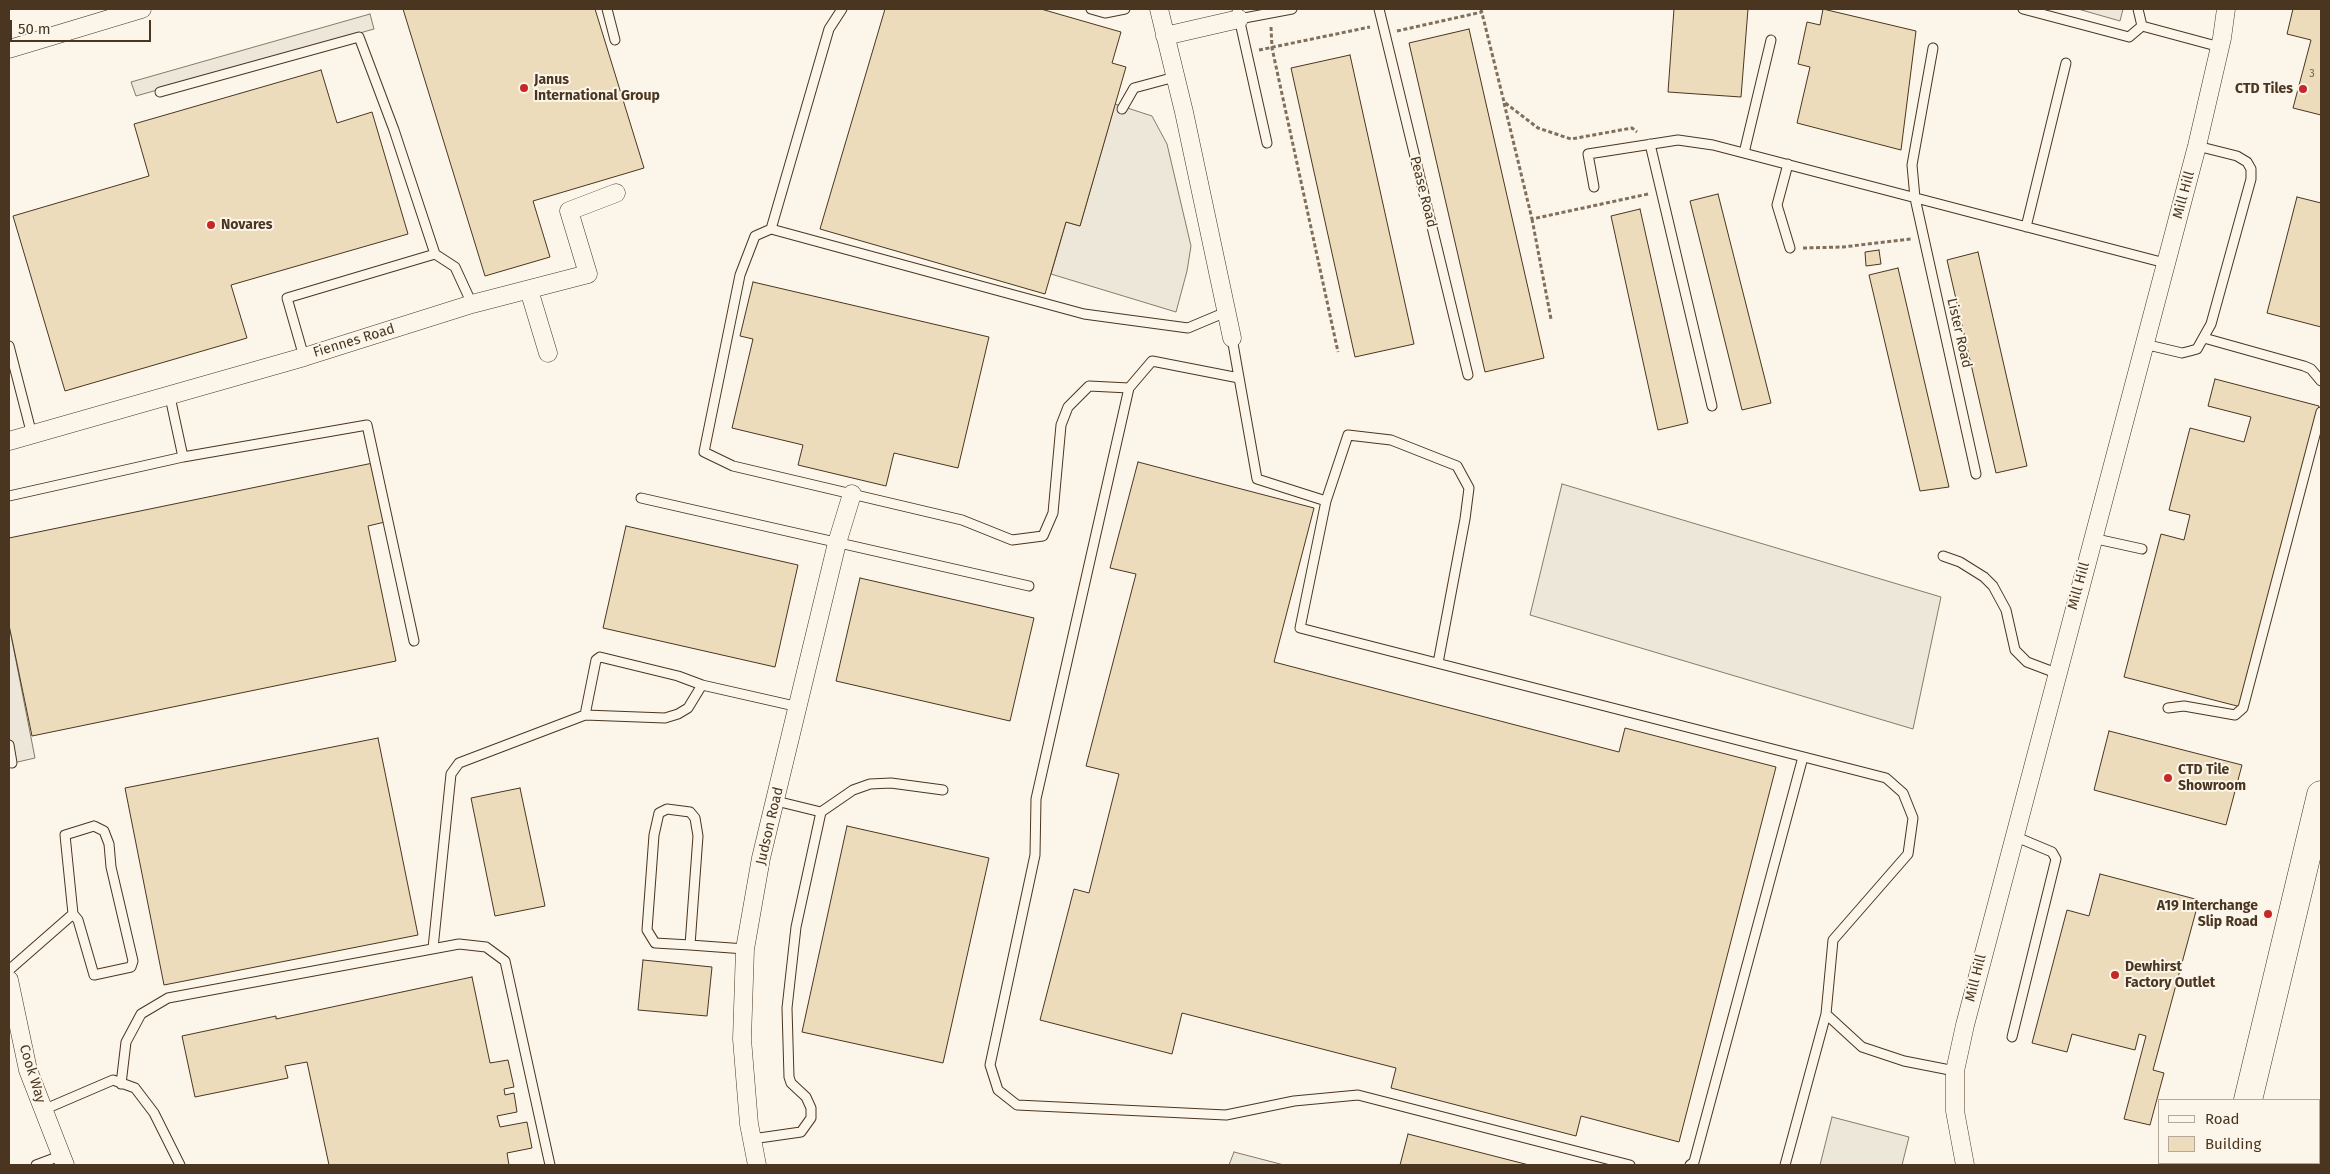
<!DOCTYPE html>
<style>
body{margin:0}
#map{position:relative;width:2330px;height:1174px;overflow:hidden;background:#fbf6e9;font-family:"Fira Sans",sans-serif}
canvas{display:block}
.frame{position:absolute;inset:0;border:10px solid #4a3520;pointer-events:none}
.legend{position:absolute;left:2158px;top:1099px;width:162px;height:65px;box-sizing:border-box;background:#fbf6e9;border:1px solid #b4a999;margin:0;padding:6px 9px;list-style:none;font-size:15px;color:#4a3520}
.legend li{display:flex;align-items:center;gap:10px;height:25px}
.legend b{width:25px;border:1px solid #b4a999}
.scale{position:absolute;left:10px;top:20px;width:141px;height:22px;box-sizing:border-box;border:2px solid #4a3520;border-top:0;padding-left:6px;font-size:15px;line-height:18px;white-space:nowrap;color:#4a3520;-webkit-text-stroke:4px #fbf6e9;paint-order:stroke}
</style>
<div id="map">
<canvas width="2330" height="1174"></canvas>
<div class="frame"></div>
<ul class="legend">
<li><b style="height:6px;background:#fbf6e9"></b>Road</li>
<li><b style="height:14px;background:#ecdcbc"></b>Building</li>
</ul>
<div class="scale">50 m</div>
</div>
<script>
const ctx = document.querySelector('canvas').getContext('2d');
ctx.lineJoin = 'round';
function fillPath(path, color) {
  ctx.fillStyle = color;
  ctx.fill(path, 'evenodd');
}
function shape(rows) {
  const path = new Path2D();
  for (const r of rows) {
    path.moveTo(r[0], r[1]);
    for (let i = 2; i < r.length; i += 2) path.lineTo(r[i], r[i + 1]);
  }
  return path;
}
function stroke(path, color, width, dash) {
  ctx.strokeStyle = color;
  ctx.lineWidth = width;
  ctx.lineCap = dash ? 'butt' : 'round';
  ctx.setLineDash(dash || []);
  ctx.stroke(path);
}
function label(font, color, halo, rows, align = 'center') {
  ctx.font = font + ' "Fira Sans",sans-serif';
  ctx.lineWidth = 4;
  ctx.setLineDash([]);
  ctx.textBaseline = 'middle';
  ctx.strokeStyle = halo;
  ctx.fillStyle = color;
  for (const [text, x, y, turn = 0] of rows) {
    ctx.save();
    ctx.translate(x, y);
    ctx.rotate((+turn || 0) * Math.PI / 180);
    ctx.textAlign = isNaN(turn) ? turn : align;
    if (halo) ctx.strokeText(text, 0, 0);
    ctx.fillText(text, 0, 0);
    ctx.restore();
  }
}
const parking = shape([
 [2078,9,2123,9,2120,21,2078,9],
 [370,14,374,29,136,96,131,82,370,14],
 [1115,104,1152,116,1167,144,1191,246,1187,271,1176,312,1051,274,1066,222,1080,226,1115,104],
 [1562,484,1941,597,1913,729,1530,615,1562,484],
 [9,625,35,758,9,764,9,625],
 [1832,1117,1909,1137,1902,1165,1820,1165,1832,1117],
 [1234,1152,1284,1165,1229,1165,1234,1152]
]);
fillPath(parking, '#ede7d9');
stroke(parking, '#887966', 1);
const building = shape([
 [403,9,595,9,644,168,533,201,550,257,485,276,403,9],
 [885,9,1041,9,1121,32,1112,63,1126,67,1080,226,1066,222,1045,294,820,229,885,9],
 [1674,9,1748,9,1741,97,1668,92,1674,9],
 [1823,9,1916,31,1901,150,1797,123,1810,67,1798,64,1807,22,1820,25,1823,9],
 [2293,9,2321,9,2321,115,2293,108,2311,40,2287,34,2293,9],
 [1469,29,1544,358,1485,372,1409,43,1469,29],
 [1350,55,1414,344,1355,357,1291,68,1350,55],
 [321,70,337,123,372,112,408,234,231,285,247,338,65,391,13,216,149,176,134,124,321,70],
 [1718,194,1771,403,1742,410,1690,201,1718,194],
 [2297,197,2321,203,2321,327,2267,313,2297,197],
 [1640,209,1688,423,1658,430,1611,216,1640,209],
 [1879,250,1881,264,1866,266,1865,252,1879,250],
 [1978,252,2027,466,1996,473,1947,260,1978,252],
 [1898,268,1949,487,1920,491,1869,275,1898,268],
 [753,282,989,337,958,468,894,453,886,486,798,465,803,445,732,428,753,339,740,336,753,282],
 [2215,379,2319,406,2241,707,2124,677,2161,534,2184,540,2190,515,2169,510,2190,428,2244,442,2251,417,2208,406,2215,379],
 [1138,462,1314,508,1274,662,1619,752,1625,728,1776,767,1679,1142,1581,1116,1576,1136,1391,1088,1396,1068,1182,1013,1172,1054,1040,1020,1074,889,1089,893,1119,774,1086,766,1136,574,1110,568,1138,462],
 [373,463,385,522,368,526,396,661,32,736,9,625,9,538,373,463],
 [626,526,798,565,775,667,603,628,626,526],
 [860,578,1034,618,1010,721,836,681,860,578],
 [2109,731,2242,765,2226,825,2094,790,2109,731],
 [378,738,418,935,164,985,125,788,378,738],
 [520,788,545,906,495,916,471,798,520,788],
 [847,826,989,858,943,1063,802,1032,847,826],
 [2100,874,2199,900,2153,1070,2164,1073,2150,1125,2124,1119,2146,1036,2139,1034,2135,1050,2072,1034,2067,1052,2032,1043,2067,910,2089,916,2100,874],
 [643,960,712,967,707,1016,638,1010,643,960],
 [472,977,490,1063,508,1060,514,1087,504,1089,505,1095,514,1093,517,1112,497,1116,500,1127,527,1122,532,1148,507,1153,509,1165,329,1165,307,1062,285,1066,288,1078,195,1097,182,1036,276,1016,276,1019,472,977],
 [1408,1134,1529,1165,1400,1165,1408,1134]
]);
fillPath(building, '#ecdcbc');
stroke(building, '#4a3520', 1);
const service = shape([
 [607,9,615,40],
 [842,9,829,29,771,229,1084,314,1188,328,1226,312],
 [1091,9,1105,13,1125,9],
 [1237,9,1267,143],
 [1379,9,1468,375],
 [2023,9,2129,37,2142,26],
 [2138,9,2142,26,2220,47],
 [1239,19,1292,9],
 [1933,48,1912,165,1915,198,1976,474],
 [160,92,359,37,394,130,435,254],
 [1122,109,1134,88,1175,77],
 [1650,144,1712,406],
 [1744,153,1771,40],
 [1788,164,1777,205,1790,248],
 [1594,187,1588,154,1678,140,1713,145,2165,263],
 [2026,227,2066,63],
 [771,229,755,236,740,275,704,452,733,466,962,520,1012,540,1043,536,1053,513,1061,425,1068,407,1089,386,1129,388],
 [1232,338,1257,479,1326,501,1300,628,1886,778,1903,793,1913,818,1908,854,1833,940,1826,1014,1862,1047,1904,1061,1955,1071],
 [2204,338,2304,366,2311,369,2321,381],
 [2144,344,2182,353,2190,351,2197,349,2211,324,2251,179,2251,169,2247,162,2237,156,2197,146],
 [9,346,32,435],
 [304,357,287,298,435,254,455,267,472,304],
 [1239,378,1152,361,1129,388,1036,799,1035,855,990,1065,998,1090,1017,1105,1226,1115,1294,1101,1358,1095,1630,1165],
 [170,397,183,457,367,425,414,641],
 [9,496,183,457],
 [641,498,1029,586],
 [1326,501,1348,435,1391,440,1457,466,1469,488,1465,519,1438,663],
 [2092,538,2142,549],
 [1943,556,1960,562,1984,577,1993,586,2006,610,2015,650,2027,662,2056,673],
 [702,685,688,708,678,714,665,718,585,715,596,660,600,657,678,676,702,685,799,707],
 [2168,708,2184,706,2235,715,2243,708,2321,412],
 [9,745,12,763],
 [821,812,853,790,870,784,891,783,943,790],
 [94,826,104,831,109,844,111,867,133,961,131,967,94,975,78,920,73,914,65,835,94,826],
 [690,945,655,943,647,930,654,835,659,813,667,809,690,812,695,818,698,836,690,945,745,949],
 [433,948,451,774,459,763,585,715],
 [9,970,73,914],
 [2012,1037,2056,859,2052,852,2014,836],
 [121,1084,126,1042,141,1014,168,998,459,944,486,947,505,961,550,1165],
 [43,1110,113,1080,135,1088,154,1113,180,1165],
 [752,1139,801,1132,811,1118,811,1108,806,1097,791,1083,789,1077,787,1008,796,927,821,812,776,801],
 [36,1165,60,1156],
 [1690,1165,1694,1162,1803,757],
 [1785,1165,1826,1014]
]);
const minor = shape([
 [1159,9,1184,112,1232,338],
 [1165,36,1239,19],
 [9,49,142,9],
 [529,290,548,353],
 [9,441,304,357,472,304,588,274,569,211,616,193],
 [9,980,28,1070,65,1165],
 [757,1165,749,1124,742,1039,745,949,761,858,837,543,852,494],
 [1965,1165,1955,1111,1955,1071,1965,1025,2197,146,2222,38,2226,9]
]);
const trunk = shape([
 [2248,1100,2321,795],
 [2232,1165,2232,1163]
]);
stroke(service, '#4a3520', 11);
stroke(minor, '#4a3520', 19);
stroke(trunk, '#4a3520', 29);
stroke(shape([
 [1481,9,1504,102,1538,128,1571,139,1632,128,1637,132],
 [1271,27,1272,48,1338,352],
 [1397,31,1482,12],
 [1259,50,1370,27],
 [1504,103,1532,219,1648,194],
 [1532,219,1551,319],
 [1803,248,1843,247,1911,239]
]), '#7f6f5c', 3, [4, 2.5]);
stroke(service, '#fbf6e9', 9);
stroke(minor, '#fbf6e9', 18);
stroke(trunk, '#fbf6e9', 28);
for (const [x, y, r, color] of [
 [524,88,5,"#c62828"],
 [2303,89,5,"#c62828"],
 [211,225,5,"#c62828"],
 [2168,778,5,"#c62828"],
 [2268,914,5,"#c62828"],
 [2115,975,5,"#c62828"]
]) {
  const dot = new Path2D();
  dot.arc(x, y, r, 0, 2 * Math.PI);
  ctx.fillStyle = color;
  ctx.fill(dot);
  stroke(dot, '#fbf6e9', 2);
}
label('11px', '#725f47', null, [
 ["3",2312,74]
]);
label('bold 14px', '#4a3520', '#fbf6e9', [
 ["Janus",534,80],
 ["International Group",534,96],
 ["CTD Tiles",2293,89,"right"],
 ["Novares",221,225],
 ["CTD Tile",2178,770],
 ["Showroom",2178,786],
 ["A19 Interchange",2258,906,"right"],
 ["Slip Road",2258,922,"right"],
 ["Dewhirst",2125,967],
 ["Factory Outlet",2125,983]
], 'left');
label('14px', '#4a3520', '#fbf6e9', [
 ["Pease Road",1423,192,76],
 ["Mill Hill",2184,195,-75],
 ["Lister Road",1959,333,77],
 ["Fiennes Road",354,341,-17],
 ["Mill Hill",2079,586,-75],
 ["Judson Road",770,826,-77],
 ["Mill Hill",1976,978,-76],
 ["Cook Way",32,1074,73]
]);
</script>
